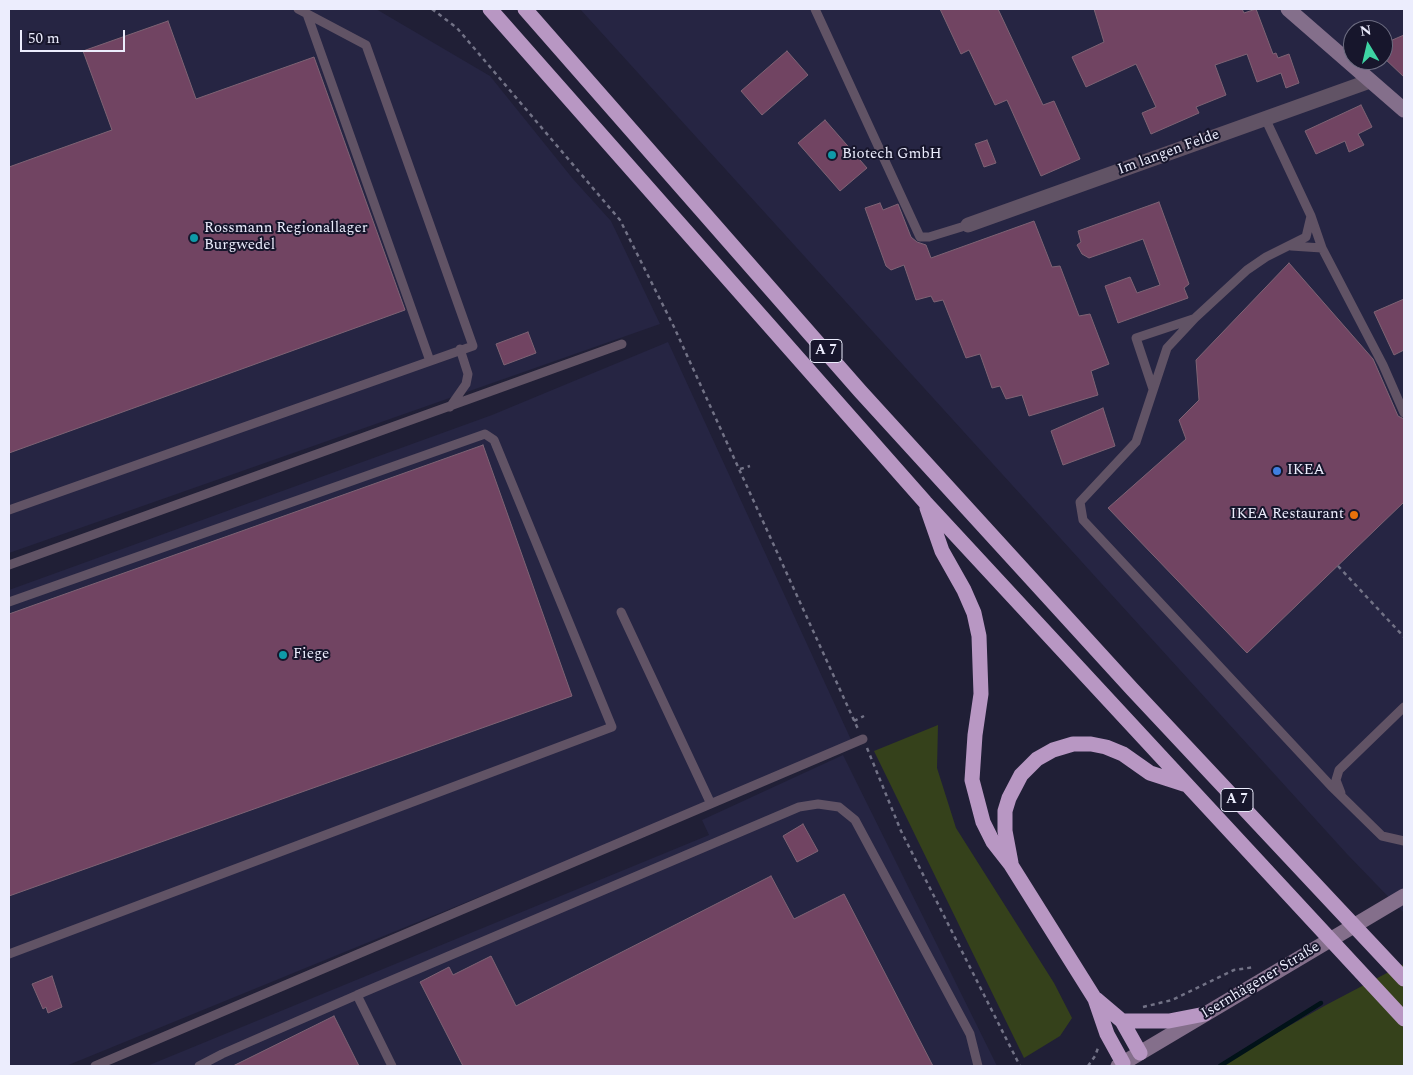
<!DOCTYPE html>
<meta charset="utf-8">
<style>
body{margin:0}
#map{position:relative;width:1413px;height:1075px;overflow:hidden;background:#201f36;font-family:Spectral,serif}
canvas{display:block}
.frame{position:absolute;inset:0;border:10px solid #ecedfd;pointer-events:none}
.north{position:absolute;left:1343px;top:20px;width:50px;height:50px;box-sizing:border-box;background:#17162c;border:1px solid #6c6c80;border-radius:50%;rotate:351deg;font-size:14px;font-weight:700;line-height:20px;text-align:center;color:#ecedfd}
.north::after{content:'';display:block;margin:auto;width:18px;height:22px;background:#3ed4a3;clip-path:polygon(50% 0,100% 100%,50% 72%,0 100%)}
.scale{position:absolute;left:20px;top:30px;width:105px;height:22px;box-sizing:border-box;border:2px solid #ecedfd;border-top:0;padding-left:6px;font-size:15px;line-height:18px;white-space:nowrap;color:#ecedfd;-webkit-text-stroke:4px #17162c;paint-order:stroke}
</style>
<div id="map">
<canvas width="1413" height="1075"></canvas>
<div class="frame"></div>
<div class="north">N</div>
<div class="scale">50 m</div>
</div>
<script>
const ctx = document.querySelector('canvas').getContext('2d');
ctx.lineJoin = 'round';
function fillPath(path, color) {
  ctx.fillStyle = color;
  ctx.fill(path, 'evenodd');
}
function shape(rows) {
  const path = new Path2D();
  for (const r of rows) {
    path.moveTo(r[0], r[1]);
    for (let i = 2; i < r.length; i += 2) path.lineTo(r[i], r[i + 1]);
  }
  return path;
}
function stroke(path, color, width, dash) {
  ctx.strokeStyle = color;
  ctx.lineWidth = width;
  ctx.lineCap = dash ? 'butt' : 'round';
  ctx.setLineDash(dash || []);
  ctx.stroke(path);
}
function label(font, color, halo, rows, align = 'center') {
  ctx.font = font + ' Spectral,serif';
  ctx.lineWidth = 4;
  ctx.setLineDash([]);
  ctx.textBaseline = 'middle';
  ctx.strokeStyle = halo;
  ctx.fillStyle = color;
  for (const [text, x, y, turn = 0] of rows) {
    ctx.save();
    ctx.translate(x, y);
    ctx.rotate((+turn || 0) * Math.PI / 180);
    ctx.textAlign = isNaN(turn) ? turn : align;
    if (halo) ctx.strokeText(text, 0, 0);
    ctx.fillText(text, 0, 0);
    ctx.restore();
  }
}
fillPath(shape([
 [9,9,376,9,490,76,573,179,611,221,660,324,9,553],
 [580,9,1404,9,1404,913,1347,854],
 [1353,30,1383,30,1383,60,1353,60],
 [668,342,853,744,66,1066,9,1066,9,590,492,415],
 [843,755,997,1066,147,1066,709,835,702,820]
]), '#262543');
fillPath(shape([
 [938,725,937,768,956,828,1054,983,1072,1018,1060,1036,1024,1058,874,751],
 [1404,964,1404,1066,1218,1066,1326,1005]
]), '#35411b');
stroke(shape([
 [1220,1066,1321,1003]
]), '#011218', 4.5);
const building = shape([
 [940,9,998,9,1043,105,1054,101,1080,159,1041,176,1007,100,995,105,969,50,961,54,940,9],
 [1094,9,1242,9,1244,13,1256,9,1273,54,1276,53,1278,58,1289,54,1299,83,1286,88,1281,73,1257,82,1247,54,1215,65,1226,95,1196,107,1199,113,1151,134,1142,113,1156,107,1136,64,1086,87,1072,57,1104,42,1094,9],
 [168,21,196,99,314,57,405,310,9,453,9,167,112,130,83,51,168,21],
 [1404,35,1404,77,1383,57,1383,44,1404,35],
 [787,51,808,75,762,115,741,91,787,51],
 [1361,105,1372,127,1358,134,1364,145,1349,152,1345,141,1316,154,1305,131,1361,105],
 [825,120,867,168,840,191,798,143,825,120],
 [987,140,996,163,984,167,975,144,987,140],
 [1159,202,1189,284,1184,288,1188,298,1118,323,1105,286,1130,277,1137,293,1160,285,1143,239,1089,258,1082,254,1077,245,1081,242,1078,231,1159,202],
 [880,203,883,210,898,204,911,237,917,242,926,245,931,258,1034,221,1052,267,1060,266,1079,316,1090,314,1109,364,1091,371,1098,395,1029,416,1022,395,1006,399,1000,386,992,388,980,354,966,358,943,300,934,302,931,296,916,300,904,265,891,270,886,266,865,208,880,203],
 [1289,263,1373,359,1398,416,1404,419,1404,502,1247,653,1108,508,1186,439,1179,420,1199,400,1196,360,1289,263],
 [1404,299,1404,350,1394,355,1374,312,1404,299],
 [528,332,536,353,504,365,496,344,528,332],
 [1103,408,1115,446,1063,465,1051,431,1103,408],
 [483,445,572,696,9,896,9,614,483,445],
 [803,824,818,851,797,862,783,836,803,824],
 [771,876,794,919,844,894,933,1066,463,1066,420,982,449,967,453,975,491,956,516,1006,771,876],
 [52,976,62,1007,48,1013,46,1007,43,1009,32,984,52,976],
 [334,1016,359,1066,233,1066,334,1016]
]);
fillPath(building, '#714462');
stroke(building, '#7e6374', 1);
stroke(shape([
 [432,9,457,28,620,220,674,327,858,729],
 [740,469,750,466],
 [1338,566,1404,637],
 [854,721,864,716],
 [867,748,901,831,1020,1066],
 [1143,1007,1172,1000,1234,970,1255,967],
 [1088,1066,1095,1056,1098,1048]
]), '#727286', 2.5, [4, 4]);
stroke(shape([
 [815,9,920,237,929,237,968,225],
 [307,14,430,361],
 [1265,118,1311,216,1322,248,1383,365,1404,413],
 [1311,216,1306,237,1266,257,1247,270,1195,318,1167,348,1136,442,1080,502,1083,520,1331,786,1382,836,1404,841],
 [1291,246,1322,248],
 [1153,389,1136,338,1193,319],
 [450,407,466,384,468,374,460,349],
 [9,510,473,346,366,45,298,9],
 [9,565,622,344],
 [9,602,485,434,494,440,612,727,9,954],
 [621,612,711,804],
 [1341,793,1336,780,1339,770,1404,707],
 [95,1066,863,739],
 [199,1066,222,1054,357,995],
 [392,1066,357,995,799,807,818,804,839,807,855,820,970,1034,978,1066]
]), '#615365', 9);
stroke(shape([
 [968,225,1370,81]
]), '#615365', 15);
stroke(shape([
 [1288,9,1404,110],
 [1118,1066,1404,896]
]), '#846f8b', 15);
stroke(shape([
 [490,9,925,502,1404,1019],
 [525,9,860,391,1132,689,1404,979],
 [927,508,942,551,964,590,974,613,979,636,981,694,975,735,972,780,983,822,993,842,1011,865,1095,999,1107,1034,1123,1063],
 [1011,863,1005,831,1005,811,1009,798,1021,775,1037,759,1053,750,1073,744,1091,744,1106,747,1123,754,1150,773,1184,784],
 [1096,999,1122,1021,1140,1053],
 [1122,1021,1169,1021,1205,1014]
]), '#b897c3', 15);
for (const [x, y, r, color] of [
 [832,155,5,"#0f9aa8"],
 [194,238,5,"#0f9aa8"],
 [1277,471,5,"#3f7fe0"],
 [1354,515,5,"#e8710a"],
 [283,655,5,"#0f9aa8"]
]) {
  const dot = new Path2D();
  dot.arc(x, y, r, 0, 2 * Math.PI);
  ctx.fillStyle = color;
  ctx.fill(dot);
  stroke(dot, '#17162c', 2);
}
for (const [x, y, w] of [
 [826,351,32],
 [1237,800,32]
]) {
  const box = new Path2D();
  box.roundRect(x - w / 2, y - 11.5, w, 23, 4);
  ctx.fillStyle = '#17162c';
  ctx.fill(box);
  stroke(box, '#ecedfd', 1);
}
label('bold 14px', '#ecedfd', null, [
 ["A 7",826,351],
 ["A 7",1237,800]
]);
label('15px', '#ecedfd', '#17162c', [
 ["Im langen Felde",1169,153,-20],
 ["Isernhägener Straße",1261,981,-31]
]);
label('15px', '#ecedfd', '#17162c', [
 ["Biotech GmbH",842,155],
 ["Rossmann Regionallager",204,229],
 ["Burgwedel",204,246],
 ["IKEA",1287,471],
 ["IKEA Restaurant",1344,515,"right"],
 ["Fiege",293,655]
], 'left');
</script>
